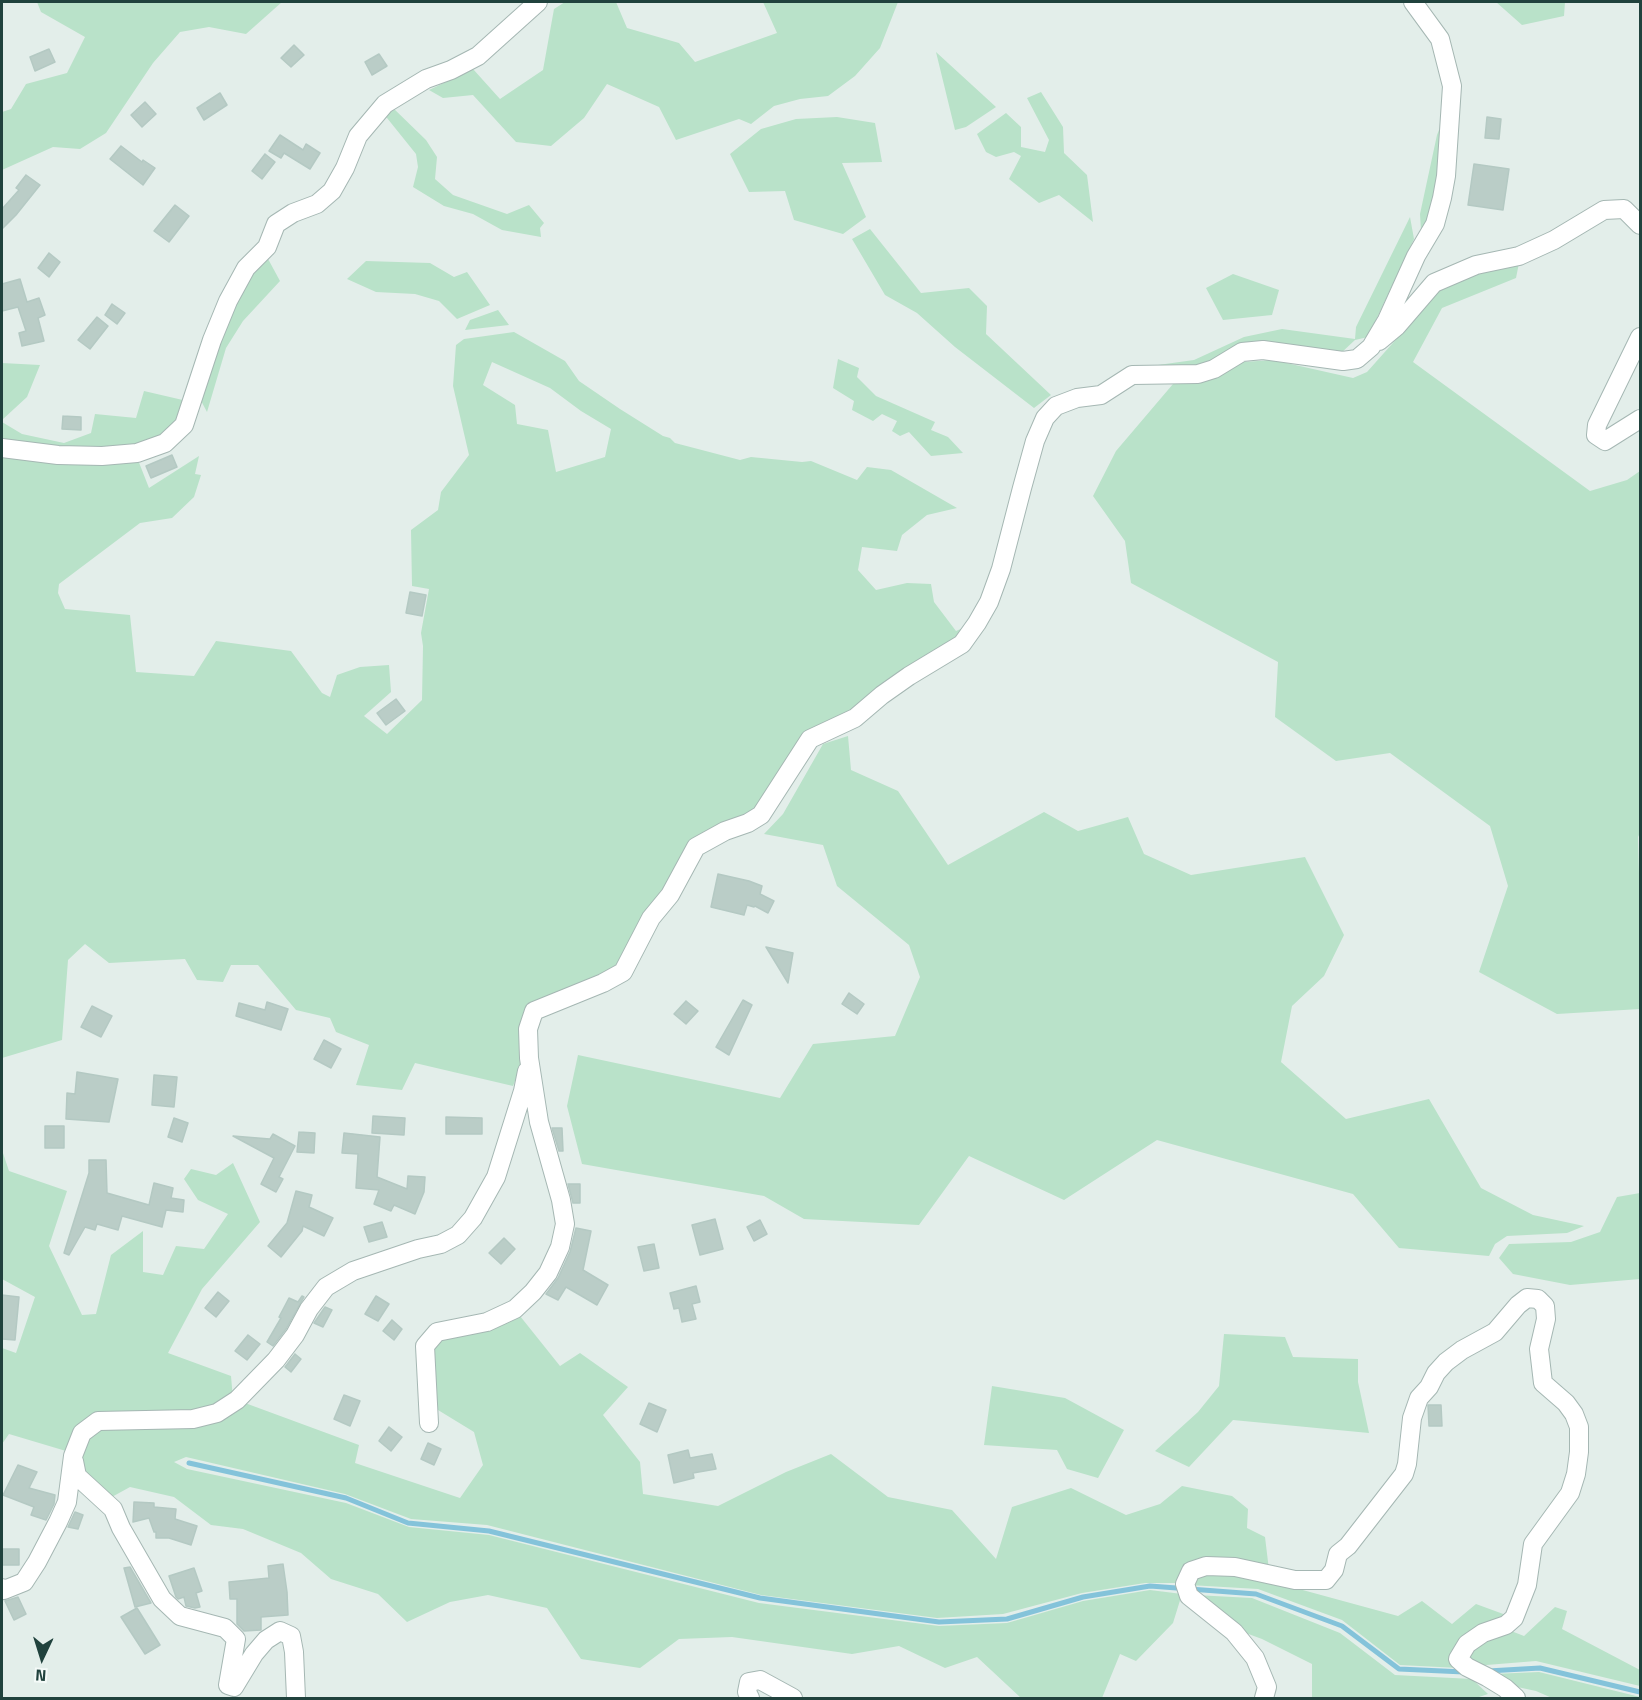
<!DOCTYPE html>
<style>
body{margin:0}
#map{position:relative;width:1642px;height:1700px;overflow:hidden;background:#e3eeea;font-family:"Titillium Web",sans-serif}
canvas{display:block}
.frame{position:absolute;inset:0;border:3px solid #20423d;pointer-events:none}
.north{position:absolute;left:12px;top:1628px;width:60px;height:60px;-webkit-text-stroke:4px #f4faf8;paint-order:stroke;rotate:184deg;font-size:16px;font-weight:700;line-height:24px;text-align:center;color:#20423d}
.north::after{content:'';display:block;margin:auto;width:21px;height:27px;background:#20423d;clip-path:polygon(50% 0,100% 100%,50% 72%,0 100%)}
</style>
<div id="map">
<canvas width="1642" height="1700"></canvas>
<div class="frame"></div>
<div class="north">N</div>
</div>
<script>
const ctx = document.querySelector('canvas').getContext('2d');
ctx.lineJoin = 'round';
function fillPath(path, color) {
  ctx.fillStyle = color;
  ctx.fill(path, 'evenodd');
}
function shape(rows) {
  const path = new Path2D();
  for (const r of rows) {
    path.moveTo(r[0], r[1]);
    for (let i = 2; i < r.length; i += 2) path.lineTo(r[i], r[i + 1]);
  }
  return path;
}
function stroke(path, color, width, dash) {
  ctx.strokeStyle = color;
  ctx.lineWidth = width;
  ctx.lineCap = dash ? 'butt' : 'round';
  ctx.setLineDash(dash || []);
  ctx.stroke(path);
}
fillPath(shape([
 [37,2,282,2,246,34,209,27,180,32,153,63,106,133,80,149,53,147,2,170,2,112,11,109,26,84,67,73,85,37,41,12],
 [565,2,616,2,627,28,679,43,695,62,777,33,763,2,898,2,880,48,855,76,828,96,800,99,774,106,751,124,739,119,676,140,659,107,607,84,584,118,551,146,516,142,473,95,443,98,429,90,473,69,500,99,543,70,554,9],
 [1496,2,1565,2,1564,16,1522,25],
 [936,52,996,107,966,127,955,130],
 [1041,92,1063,127,1064,153,1087,175,1093,222,1059,195,1039,203,1009,179,1021,156,1014,152,996,157,986,152,977,134,1006,113,1021,127,1021,147,1045,152,1049,140,1027,98],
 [391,106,426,140,437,157,435,179,453,195,507,214,529,205,544,223,540,228,541,237,502,230,473,214,444,206,413,187,418,167,416,154,383,113],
 [837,117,875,123,882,162,842,163,866,217,843,234,794,220,785,191,749,192,730,154,761,129,796,119],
 [1441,129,1436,209,1421,231,1420,214,1437,135,1439,130],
 [1410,217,1414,239,1368,337,1355,340,1340,354,1295,348,1210,365,1096,392,1099,385,1129,369,1194,360,1244,337,1282,329,1355,339,1356,327],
 [870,229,921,293,969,288,987,306,986,334,1051,395,1034,408,955,347,917,313,885,295,852,239],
 [267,257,280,281,243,321,226,348,207,412,198,395,216,340,251,270],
 [366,261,430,263,454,277,467,272,490,305,457,319,439,301,415,294,376,292,347,279],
 [1519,263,1516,278,1442,308,1413,362,1590,491,1627,480,1640,471,1640,833,1638,837,1640,910,1640,1009,1557,1014,1479,972,1508,886,1490,826,1390,753,1336,761,1275,717,1278,662,1131,583,1125,541,1093,496,1116,451,1173,384,1207,381,1243,362,1273,360,1353,378,1367,372,1408,326,1436,290,1477,272],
 [1233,274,1279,290,1272,315,1223,320,1206,288],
 [498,310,509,325,465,330,470,320],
 [514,332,565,361,579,381,620,409,663,436,670,438,675,443,740,460,751,457,802,462,811,461,857,480,867,467,891,470,957,508,927,515,902,535,897,551,862,547,858,570,876,590,907,583,931,584,934,602,956,631,972,624,955,644,852,715,828,724,757,812,692,846,620,970,547,999,513,1086,415,1063,402,1090,356,1085,369,1045,336,1032,330,1018,296,1010,258,965,231,965,223,982,197,980,185,959,109,963,85,944,68,960,62,1040,2,1058,2,454,101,465,138,460,149,488,199,456,195,474,201,475,194,497,172,518,140,523,59,584,58,593,65,609,130,615,136,672,194,676,216,641,291,651,322,693,330,697,337,675,360,667,389,665,391,692,364,716,387,734,422,700,423,646,421,633,429,589,412,586,411,530,438,510,441,492,469,455,453,386,456,345,464,339],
 [492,362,550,388,581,411,611,429,605,457,556,472,548,430,517,424,515,405,483,385],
 [838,359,859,368,857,377,876,396,935,422,931,430,948,437,963,453,931,456,909,432,900,436,892,431,897,421,882,414,873,421,852,410,854,401,833,388],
 [2,363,40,365,27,397,2,420],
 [144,391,187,401,178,423,162,437,134,448,98,450,2,444,2,422,22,434,64,443,91,433,95,414,136,418],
 [848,736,851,770,898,791,948,865,1044,812,1078,831,1128,817,1144,854,1191,875,1305,857,1344,935,1324,976,1292,1006,1281,1062,1346,1119,1429,1099,1481,1188,1533,1215,1584,1226,1567,1233,1507,1236,1495,1244,1489,1256,1399,1248,1353,1194,1157,1140,1064,1200,969,1156,919,1225,804,1219,764,1196,582,1164,567,1106,578,1055,780,1098,813,1044,895,1036,920,977,909,945,837,886,823,845,764,834,783,814,823,744],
 [2,1150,9,1171,67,1191,49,1246,82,1315,96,1314,111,1255,143,1231,143,1272,163,1275,176,1246,204,1249,228,1214,198,1200,184,1179,191,1169,216,1175,233,1163,260,1222,202,1289,168,1353,231,1376,233,1399,212,1410,97,1417,66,1451,9,1434,2,1444,2,1348,16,1353,35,1297,2,1279],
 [1640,1193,1640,1279,1570,1285,1513,1274,1499,1258,1509,1244,1571,1242,1600,1232,1617,1197],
 [520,1316,560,1366,580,1353,628,1387,603,1415,640,1462,643,1494,718,1506,786,1472,831,1454,888,1497,952,1510,996,1559,1012,1507,1071,1488,1126,1515,1160,1504,1182,1486,1232,1496,1248,1509,1247,1528,1265,1537,1269,1570,1236,1562,1177,1583,1145,1583,1082,1593,1003,1614,937,1618,761,1595,487,1525,411,1519,345,1494,186,1457,174,1462,187,1469,346,1503,409,1527,489,1535,759,1603,939,1626,1007,1623,1083,1601,1150,1590,1182,1594,1173,1623,1136,1661,1120,1654,1102,1698,1021,1698,977,1657,945,1668,899,1646,852,1654,732,1637,679,1639,640,1668,581,1659,547,1608,488,1595,450,1602,407,1622,378,1594,331,1579,301,1553,243,1529,211,1525,174,1497,130,1487,110,1498,83,1475,81,1448,100,1425,245,1403,359,1445,355,1463,460,1498,483,1465,474,1432,438,1410,434,1388,432,1347,444,1339],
 [1224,1334,1285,1337,1293,1357,1358,1359,1358,1382,1369,1433,1233,1420,1189,1467,1155,1451,1198,1412,1219,1386],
 [992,1386,1065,1398,1124,1430,1098,1478,1067,1469,1057,1450,984,1445],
 [1209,1571,1277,1583,1398,1616,1422,1601,1452,1624,1476,1604,1506,1615,1479,1629,1459,1668,1400,1665,1342,1620,1258,1589,1189,1585,1195,1574],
 [1195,1595,1252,1598,1340,1633,1395,1675,1472,1679,1488,1694,1476,1698,1312,1698,1312,1664,1262,1639,1243,1632],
 [1555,1607,1567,1611,1562,1629,1640,1670,1640,1686,1536,1661,1474,1666,1461,1657,1506,1629,1524,1636],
 [1539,1672,1640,1697,1640,1698,1552,1698,1536,1691,1508,1685,1493,1674]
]), '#b9e2c9');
stroke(shape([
 [189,1463,346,1498,408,1523,489,1531,760,1598,939,1622,1007,1619,1083,1597,1150,1586,1256,1594,1342,1626,1399,1669,1464,1672],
 [1488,1671,1540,1668,1640,1692]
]), '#84c3da', 5);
const building = shape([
 [294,45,304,55,291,67,281,58,294,45],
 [49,49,55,62,35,71,30,57,49,49],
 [379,54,387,66,372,75,365,62,379,54],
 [220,93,227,105,204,120,197,108,220,93],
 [145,102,156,114,142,127,131,115,145,102],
 [1487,117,1501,119,1499,139,1485,138,1487,117],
 [280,135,303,150,306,144,320,153,310,169,284,153,281,158,269,151,280,135],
 [121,146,142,162,143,160,155,168,143,185,110,159,121,146],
 [265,154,275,162,262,179,252,171,265,154],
 [1474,164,1509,169,1503,210,1468,205,1474,164],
 [26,175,40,185,16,215,2,229,2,209,19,190,16,188,26,175],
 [175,205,189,216,169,242,154,231,175,205],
 [49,253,60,262,49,277,38,268,49,253],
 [20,279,27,302,39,298,45,315,38,318,44,341,22,346,19,333,26,331,18,307,2,311,2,284,20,279],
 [112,304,125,313,117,324,105,315,112,304],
 [97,317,108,326,90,349,78,340,97,317],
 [63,416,81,417,81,430,62,429,63,416],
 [172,455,177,467,151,478,146,466,172,455],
 [410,592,426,595,422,616,406,613,410,592],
 [396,699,405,711,386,725,377,713,396,699],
 [718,874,749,881,762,886,760,894,774,901,768,913,755,906,754,907,747,905,744,915,711,907,718,874],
 [766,947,793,953,788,983,766,947],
 [849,993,864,1004,857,1014,842,1004,849,993],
 [743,1000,752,1005,729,1055,716,1047,743,1000],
 [686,1001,698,1011,686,1024,674,1014,686,1001],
 [267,1002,288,1009,281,1030,236,1016,239,1003,265,1010,267,1002],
 [92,1006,112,1016,101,1037,81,1027,92,1006],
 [324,1040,341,1049,331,1068,314,1059,324,1040],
 [77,1072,118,1079,109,1122,66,1119,67,1093,75,1094,77,1072],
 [154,1075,177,1077,174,1107,152,1105,154,1075],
 [373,1116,405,1118,404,1135,372,1133,373,1116],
 [446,1117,482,1118,482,1134,446,1134,446,1117],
 [174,1118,188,1123,182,1142,168,1137,174,1118],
 [45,1126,64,1126,64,1148,45,1148,45,1126],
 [552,1128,562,1128,563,1151,559,1151,552,1128],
 [299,1132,315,1133,314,1153,297,1152,299,1132],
 [344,1133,380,1137,377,1177,407,1189,408,1176,425,1177,424,1192,415,1214,394,1205,391,1211,374,1204,379,1190,356,1188,358,1154,342,1153,344,1133],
 [273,1134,295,1146,279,1177,283,1179,276,1192,261,1184,274,1158,233,1136,270,1139,273,1134],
 [89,1160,106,1160,107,1193,149,1205,154,1183,173,1188,171,1198,184,1200,183,1212,166,1210,162,1227,122,1216,118,1230,97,1224,95,1230,85,1227,69,1255,64,1253,89,1173,89,1160],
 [568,1184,580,1184,580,1203,573,1203,568,1184],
 [296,1191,312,1195,309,1207,333,1218,324,1236,303,1226,302,1231,281,1257,268,1246,287,1223,296,1191],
 [715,1219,723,1249,700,1255,692,1225,715,1219],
 [760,1220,767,1234,754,1241,747,1227,760,1220],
 [382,1222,387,1237,369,1242,364,1227,382,1222],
 [576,1228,591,1231,583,1270,608,1285,597,1305,566,1287,558,1300,546,1294,558,1278,570,1252,576,1228],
 [504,1238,515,1249,501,1264,489,1253,504,1238],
 [654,1244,659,1268,644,1271,638,1247,654,1244],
 [696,1286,700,1302,692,1304,696,1319,682,1322,679,1308,674,1309,670,1293,696,1286],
 [218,1292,229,1301,216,1317,205,1308,218,1292],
 [2,1295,19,1297,15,1340,2,1339,2,1295],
 [302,1296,304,1297,286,1329,273,1346,267,1342,281,1318,279,1317,289,1298,298,1302,302,1296],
 [376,1296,389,1304,378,1321,365,1314,376,1296],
 [325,1307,332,1310,323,1327,314,1323,325,1307],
 [392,1320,402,1329,394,1340,383,1331,392,1320],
 [248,1335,260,1344,247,1360,235,1351,248,1335],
 [295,1354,301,1359,291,1372,285,1367,295,1354],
 [344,1395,360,1401,350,1426,334,1419,344,1395],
 [649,1403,666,1410,657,1432,640,1424,649,1403],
 [1428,1405,1441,1405,1442,1426,1429,1426,1428,1405],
 [389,1427,402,1437,391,1451,379,1441,389,1427],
 [428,1443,441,1449,434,1465,421,1459,428,1443],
 [688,1450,690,1458,712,1454,716,1469,693,1473,694,1478,674,1483,668,1455,688,1450],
 [18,1465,37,1472,29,1488,55,1495,54,1504,46,1520,31,1515,34,1507,3,1495,18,1465],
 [134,1502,154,1503,154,1507,176,1509,175,1519,197,1526,191,1545,169,1538,156,1538,156,1532,154,1532,149,1518,133,1522,134,1502],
 [75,1512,83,1515,78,1529,68,1527,75,1512],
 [2,1549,19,1549,19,1565,2,1565,2,1549],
 [283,1564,287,1592,288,1615,261,1617,261,1630,244,1631,237,1624,237,1599,230,1599,229,1582,269,1578,268,1566,283,1564],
 [130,1567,151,1603,135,1607,124,1568,130,1567],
 [194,1568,202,1591,196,1593,200,1607,195,1608,186,1606,184,1597,178,1599,176,1597,169,1576,194,1568],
 [18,1597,26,1614,14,1620,5,1601,18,1597],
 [137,1608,160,1645,145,1654,121,1617,137,1608]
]);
fillPath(building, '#bacdc7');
stroke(building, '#b4c9c3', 1.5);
const street = shape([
 [1640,337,1597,425,1596,435,1605,441,1640,419],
 [1379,341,1397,326,1434,283,1476,265,1519,256,1554,240,1604,210,1624,209,1640,225],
 [2,448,58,455,102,456,137,453,165,443,184,425,212,340,228,301,246,268,267,247,276,224,293,213,317,204,332,191,345,168,358,136,385,104,426,79,451,70,478,56,538,2],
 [429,1423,425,1346,437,1332,487,1322,515,1309,533,1292,548,1273,560,1247,565,1224,561,1200,539,1122,529,1058,528,1029,534,1011,603,983,623,972,651,918,670,895,696,847,725,831,748,823,761,815,810,739,855,718,882,695,909,676,962,644,977,623,989,602,1001,569,1022,488,1035,441,1045,418,1056,406,1077,398,1101,395,1132,375,1198,374,1214,369,1242,352,1263,350,1343,361,1357,359,1371,347,1387,320,1416,256,1435,224,1442,198,1446,176,1452,86,1440,39,1413,2],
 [74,1461,77,1476,113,1509,121,1528,162,1599,180,1616,225,1628,236,1639,228,1685,234,1687,254,1654,266,1640,280,1631,291,1636,294,1652,296,1698],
 [2,1588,4,1590,24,1582,37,1562,58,1522,67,1502,73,1456,82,1433,98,1421,193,1419,217,1413,237,1400,276,1360,295,1335,309,1309,326,1287,353,1271,418,1249,441,1244,458,1235,473,1218,496,1177,523,1091,527,1071],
 [750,1698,747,1692,749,1682,760,1680,793,1698],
 [1264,1698,1267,1687,1255,1658,1234,1632,1189,1596,1185,1584,1191,1571,1206,1566,1235,1567,1295,1580,1326,1580,1334,1570,1338,1554,1348,1546,1404,1474,1407,1464,1412,1418,1419,1398,1429,1387,1436,1373,1446,1362,1462,1350,1495,1332,1518,1305,1527,1298,1538,1299,1545,1306,1546,1319,1539,1349,1543,1383,1566,1403,1574,1414,1579,1427,1579,1452,1576,1474,1570,1493,1533,1544,1527,1585,1514,1618,1506,1625,1483,1633,1467,1644,1458,1659,1467,1667,1487,1677,1505,1688,1516,1698]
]);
stroke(street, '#a5b7b3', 20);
stroke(street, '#fff', 18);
</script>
